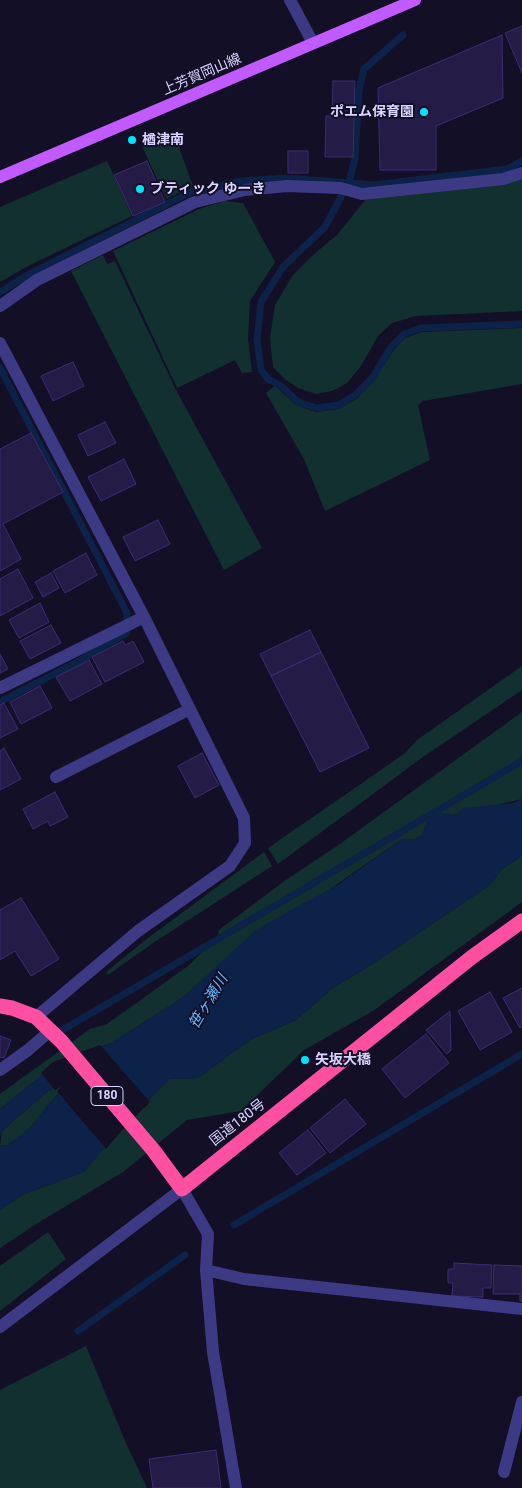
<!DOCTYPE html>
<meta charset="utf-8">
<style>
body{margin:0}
canvas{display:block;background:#130f26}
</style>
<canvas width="522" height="1488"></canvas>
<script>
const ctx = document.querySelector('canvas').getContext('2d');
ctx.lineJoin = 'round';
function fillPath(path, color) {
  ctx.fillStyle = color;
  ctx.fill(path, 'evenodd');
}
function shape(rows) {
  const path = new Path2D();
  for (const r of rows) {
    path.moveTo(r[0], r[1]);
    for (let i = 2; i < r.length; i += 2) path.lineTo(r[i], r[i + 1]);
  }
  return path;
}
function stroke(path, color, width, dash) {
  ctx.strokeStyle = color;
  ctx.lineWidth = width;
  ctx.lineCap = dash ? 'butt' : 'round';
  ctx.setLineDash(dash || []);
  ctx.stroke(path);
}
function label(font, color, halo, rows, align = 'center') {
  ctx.font = font + ' Roboto,"Noto Sans JP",sans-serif';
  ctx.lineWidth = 4;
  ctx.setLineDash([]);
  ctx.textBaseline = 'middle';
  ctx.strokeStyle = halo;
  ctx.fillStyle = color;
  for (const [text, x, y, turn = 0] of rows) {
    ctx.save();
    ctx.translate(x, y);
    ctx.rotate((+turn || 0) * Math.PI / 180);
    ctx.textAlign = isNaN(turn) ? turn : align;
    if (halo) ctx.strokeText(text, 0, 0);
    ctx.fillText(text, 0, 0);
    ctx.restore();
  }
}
fillPath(shape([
 [173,131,193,186,166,199,142,146],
 [107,161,132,216,30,265,0,282,0,207],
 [522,175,522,311,416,316,392,323,378,336,361,366,347,383,332,391,316,394,298,388,285,379,273,367,270,338,275,305,293,275,314,254,337,235,366,199],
 [225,201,243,203,275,262,250,301,248,339,252,372,242,373,235,360,177,388,113,251,199,209],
 [103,255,107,264,115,261,176,390,262,548,224,570,71,271],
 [522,328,522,384,423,401,418,405,430,460,325,511,304,459,266,393,275,386,296,405,316,412,339,409,358,398,375,379,393,351,405,338,422,332],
 [522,666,522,690,423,757,278,864,268,848,404,754,417,740],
 [522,712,522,799,427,821,422,835,415,839,402,839,218,967,182,998,111,1043,54,1065,0,1109,0,1094,90,1029,107,1024,188,966,200,954,217,940,219,930,286,880,337,846],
 [264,852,272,866,153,943,108,975,106,972,148,938],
 [522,856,522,902,373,1011,304,1050,241,1111,187,1120,123,1172,41,1221,0,1248,0,1210,22,1195,84,1172,121,1127,170,1079,198,1078,250,1040,296,1020,333,988,374,963,490,885,502,869],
 [74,1076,48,1105,30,1128,6,1146,0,1145,2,1131,48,1091],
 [48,1232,66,1259,0,1311,0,1266],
 [86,1346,125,1441,147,1488,0,1488,0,1390]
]), '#12302f');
fillPath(shape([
 [522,799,522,856,502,869,490,885,374,963,333,988,296,1020,250,1040,198,1078,170,1079,121,1127,84,1172,22,1195,0,1210,0,1145,6,1146,30,1128,48,1105,73,1077,48,1091,2,1131,0,1137,0,1109,54,1065,111,1043,182,998,257,929,339,884,402,839,415,839,422,835,427,821,441,813,456,815,463,808,514,803]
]), '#0c2248');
fillPath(shape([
 [100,1045,150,1102,123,1129,106,1149,57,1091,62,1086,55,1090,41,1073,53,1062]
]), '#130f26');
stroke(shape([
 [403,35,364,69,359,90,355,159,349,182,325,227,283,267,261,302,257,340,261,370,268,379,281,386,298,402,317,408,339,405,357,394,373,377,391,347,404,334,421,328,522,324],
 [0,292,31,273,191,192,241,181,286,178,374,185,507,169,522,161],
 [0,368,127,613,127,633,79,661,0,702],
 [54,1035,522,761],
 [234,1225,522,1054],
 [78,1331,185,1255]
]), '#0c2248', 7);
const building = shape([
 [522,26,522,73,505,33,522,26],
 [502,35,503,98,436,126,436,170,380,170,378,88,502,35],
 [333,81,355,81,353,157,325,157,326,116,332,116,333,81],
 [288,151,308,151,308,173,288,173,288,151],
 [147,161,165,202,133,216,114,175,147,161],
 [73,362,84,386,53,401,41,376,73,362],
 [105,422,116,443,88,456,78,435,105,422],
 [31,433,63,492,3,524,21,559,0,571,0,449,31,433],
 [124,459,136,484,101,501,88,477,124,459],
 [158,520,170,544,135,561,123,537,158,520],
 [86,553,97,575,65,593,53,571,86,553],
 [18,569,33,598,0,616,0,579,18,569],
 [51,573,59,588,43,597,35,582,51,573],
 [40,603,49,622,19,638,9,620,40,603],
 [51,625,61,643,30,659,20,641,51,625],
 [310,630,321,652,271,676,260,654,310,630],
 [123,641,125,645,133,641,144,662,105,682,92,657,123,641],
 [321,652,369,748,320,772,271,676,321,652],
 [0,654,8,669,0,673,0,654],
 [89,660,102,684,70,701,56,677,89,660],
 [40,686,52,708,21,724,10,702,40,686],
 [4,703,18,729,0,738,0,705,4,703],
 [4,748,21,779,0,790,0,751,4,748],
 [202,753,219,785,195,798,178,766,202,753],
 [55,792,68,817,50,826,48,821,33,829,23,809,55,792],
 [21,898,59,959,31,976,15,951,0,960,0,910,21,898],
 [522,988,522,1027,520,1028,503,998,522,988],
 [490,992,512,1032,480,1050,458,1011,490,992],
 [450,1011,451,1050,447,1054,426,1030,450,1011],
 [426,1034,449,1063,405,1098,382,1069,426,1034],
 [0,1036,11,1040,4,1058,0,1057,0,1036],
 [345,1099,366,1124,330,1153,310,1128,345,1099],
 [308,1130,326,1153,297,1175,279,1153,308,1130],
 [454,1263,492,1265,491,1288,483,1288,483,1297,452,1296,453,1283,448,1283,448,1269,454,1269,454,1263],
 [494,1265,522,1266,522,1301,520,1301,520,1294,493,1294,494,1265],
 [216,1450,221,1488,153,1488,149,1459,216,1450]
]);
fillPath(building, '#241b47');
stroke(building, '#3b2d73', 1);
stroke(shape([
 [290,0,313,43],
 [0,306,37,280,195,202,245,190,287,186,340,188,362,194,503,179,522,173],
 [0,343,144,617,244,818,245,843,230,866,138,931,36,1017],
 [0,688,144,617],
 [56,777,190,709],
 [0,1070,28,1050,50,1031],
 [206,1270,244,1279,522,1309],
 [0,1327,182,1189,208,1234,206,1270,213,1352,236,1488],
 [504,1472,522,1402]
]), '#3d3a85', 12);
stroke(shape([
 [0,177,415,0]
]), '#c25bff', 12);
stroke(shape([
 [0,1006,12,1008,36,1017,61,1041,154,1151,182,1189,472,957,522,921]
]), '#ff4fa3', 15);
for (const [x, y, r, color] of [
 [424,112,5,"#00e5ff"],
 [132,140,5,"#00e5ff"],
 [140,189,5,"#00e5ff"],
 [305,1060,5,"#00e5ff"]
]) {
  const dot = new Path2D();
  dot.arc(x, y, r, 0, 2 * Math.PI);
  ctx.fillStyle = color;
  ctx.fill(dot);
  stroke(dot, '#130f26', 2);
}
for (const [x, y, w] of [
 [107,1096,32]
]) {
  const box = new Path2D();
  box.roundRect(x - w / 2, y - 9.5, w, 19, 4);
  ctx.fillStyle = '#130f26';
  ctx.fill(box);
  stroke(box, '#d9d4ff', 1);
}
label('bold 12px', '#d9d4ff', null, [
 ["180",107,1096]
]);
label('14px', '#d9d4ff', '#130f26', [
 ["上芳賀岡山線",202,75,-23],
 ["国道180号",238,1123,-38]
]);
label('bold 14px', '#d9d4ff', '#130f26', [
 ["ポエム保育園",414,112,"right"],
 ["楢津南",142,140],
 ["ブティック ゆーき",150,189],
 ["矢坂大橋",315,1060]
], 'left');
label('italic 15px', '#62b6ff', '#130f26', [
 ["笹ヶ瀬川",209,1002,-59]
]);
</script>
